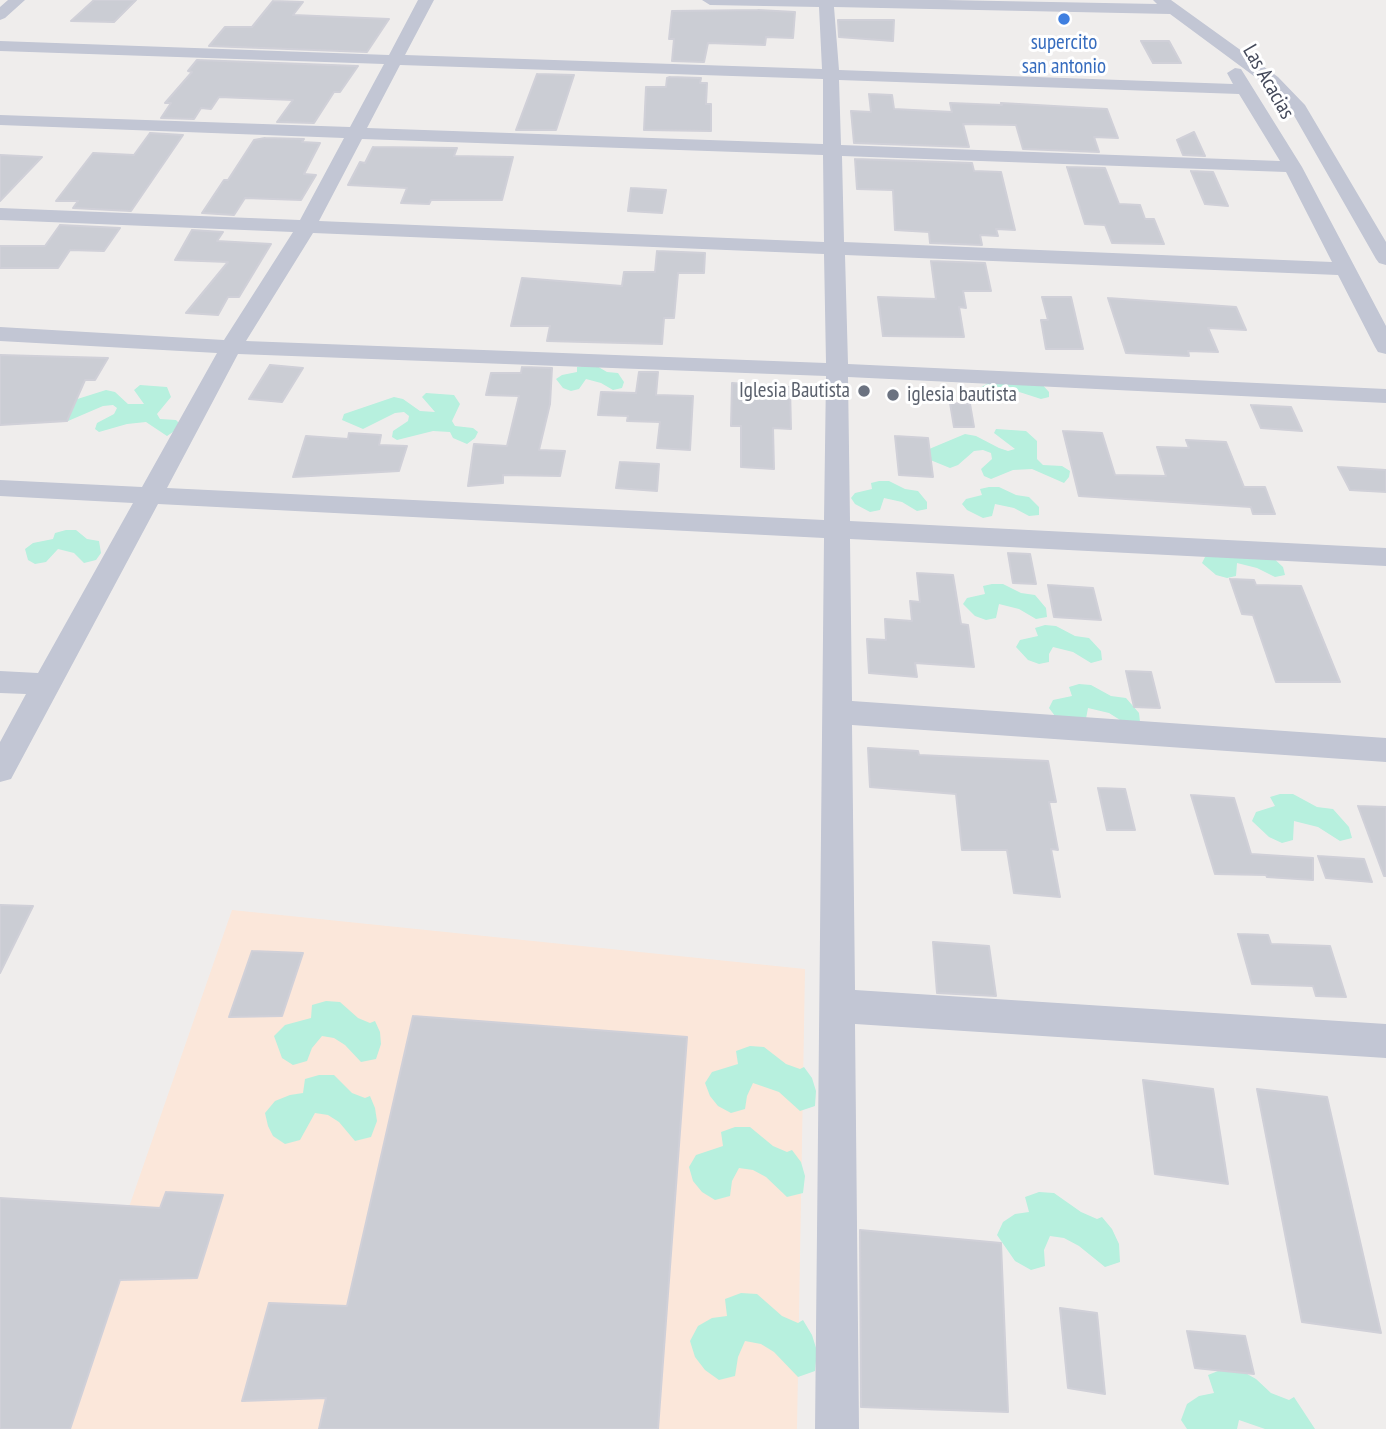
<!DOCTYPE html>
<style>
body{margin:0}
canvas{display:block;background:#efedec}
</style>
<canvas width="1386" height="1429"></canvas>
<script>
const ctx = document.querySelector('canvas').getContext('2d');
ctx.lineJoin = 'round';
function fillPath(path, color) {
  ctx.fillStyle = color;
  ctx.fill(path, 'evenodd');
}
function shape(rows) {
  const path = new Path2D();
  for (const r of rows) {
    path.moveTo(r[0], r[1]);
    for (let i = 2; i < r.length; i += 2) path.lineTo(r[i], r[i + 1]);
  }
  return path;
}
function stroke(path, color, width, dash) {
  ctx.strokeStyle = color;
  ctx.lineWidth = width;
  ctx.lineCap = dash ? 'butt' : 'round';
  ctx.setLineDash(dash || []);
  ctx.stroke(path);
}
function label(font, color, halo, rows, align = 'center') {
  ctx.font = font + ' "PT Sans Narrow",sans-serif';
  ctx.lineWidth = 6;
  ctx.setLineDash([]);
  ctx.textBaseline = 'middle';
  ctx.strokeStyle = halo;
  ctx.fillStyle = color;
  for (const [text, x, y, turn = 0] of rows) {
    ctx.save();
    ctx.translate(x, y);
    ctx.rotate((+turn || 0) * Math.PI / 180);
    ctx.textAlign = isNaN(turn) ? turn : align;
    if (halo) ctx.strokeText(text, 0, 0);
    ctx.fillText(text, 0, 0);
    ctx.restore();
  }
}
fillPath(shape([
 [232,910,805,969,797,1429,52,1429]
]), '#fbe7da');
fillPath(shape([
 [595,365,607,372,618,373,624,382,622,388,613,390,601,383,586,379,579,389,571,391,563,388,556,379,562,375,577,372,577,367],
 [990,382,1040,382,1049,392,1049,397,1041,399,1010,389,1006,399,998,400,980,388],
 [140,385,167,387,171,397,157,414,160,419,176,420,181,425,176,430,167,436,146,422,127,424,99,432,95,429,97,423,114,414,117,408,113,405,103,406,68,421,59,419,52,407,106,390,115,392,128,404,144,404,134,390],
 [426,393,454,395,460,404,452,421,455,426,473,428,478,432,475,438,467,444,453,438,450,432,433,431,397,440,392,437,393,431,408,421,409,416,404,412,395,413,363,429,342,420,344,414,394,397,403,399,420,411,435,412,422,397],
 [996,429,1026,431,1037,441,1037,459,1043,465,1062,466,1070,471,1069,477,1064,483,1032,469,1013,470,991,479,984,476,981,469,992,459,991,453,983,450,974,451,958,465,950,468,923,457,922,452,965,434,976,436,999,448,1008,451,1015,449,994,433],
 [879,481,889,481,905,489,918,491,927,502,927,509,917,511,902,502,884,498,880,510,870,512,855,504,851,498,855,493,872,489,871,483],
 [989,487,999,487,1016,495,1029,497,1039,507,1039,515,1029,516,1014,508,995,504,992,516,983,518,967,510,962,504,966,499,982,495,980,489],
 [66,530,76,530,87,539,99,541,101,553,96,560,84,563,74,553,58,549,46,562,35,564,28,560,25,549,33,543,53,539,55,533],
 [1213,554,1270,555,1283,567,1285,575,1275,577,1257,568,1237,563,1236,576,1227,578,1216,575,1202,563,1205,557],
 [992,584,1003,584,1021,593,1035,595,1046,608,1047,617,1036,619,1019,609,999,604,996,618,986,620,975,616,963,604,967,598,985,594,983,586],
 [1045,625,1056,626,1075,636,1089,638,1101,651,1102,660,1091,663,1073,652,1053,647,1049,654,1049,662,1039,664,1028,660,1016,647,1020,640,1038,636,1035,628],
 [1079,684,1091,685,1111,696,1126,698,1139,713,1140,722,1128,725,1109,713,1088,708,1085,724,1055,716,1049,708,1053,700,1072,696,1069,687],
 [1280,794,1293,794,1317,807,1333,809,1349,827,1352,838,1340,841,1318,827,1294,821,1293,840,1282,843,1269,837,1252,821,1256,812,1275,806,1270,797],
 [326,1001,340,1002,358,1018,370,1023,375,1021,380,1032,381,1044,376,1059,361,1062,345,1045,334,1038,322,1036,312,1048,307,1061,293,1065,282,1058,274,1036,285,1025,311,1018,312,1005],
 [750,1046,764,1047,786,1064,800,1069,804,1067,812,1078,816,1091,815,1106,800,1111,779,1092,753,1083,747,1096,745,1109,731,1113,718,1106,710,1096,705,1083,712,1072,738,1064,736,1051],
 [319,1075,334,1075,352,1093,365,1098,370,1096,375,1108,377,1121,371,1137,355,1141,339,1122,328,1115,315,1113,300,1140,285,1144,273,1136,268,1126,265,1113,275,1101,290,1095,303,1093,305,1079],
 [735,1127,750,1127,773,1146,787,1152,792,1150,801,1162,805,1176,803,1193,787,1197,766,1177,753,1170,739,1168,732,1181,730,1196,715,1200,702,1192,693,1181,689,1167,696,1155,723,1146,721,1132],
 [1039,1192,1054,1193,1081,1212,1097,1219,1102,1217,1112,1229,1119,1244,1120,1262,1105,1267,1079,1246,1064,1238,1050,1236,1044,1250,1045,1266,1031,1270,1015,1261,997,1235,1003,1222,1015,1214,1029,1212,1025,1197],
 [741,1293,757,1294,782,1316,798,1323,803,1320,812,1335,817,1351,815,1371,798,1377,774,1352,761,1344,745,1341,738,1357,735,1376,719,1380,705,1370,695,1357,690,1341,698,1326,712,1318,727,1316,725,1299],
 [1223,1369,1240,1370,1256,1379,1271,1393,1289,1400,1294,1397,1315,1429,1265,1429,1239,1420,1237,1429,1187,1429,1181,1420,1187,1404,1199,1396,1214,1393,1208,1375]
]), '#b7f0de');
const building = shape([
 [94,0,136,0,114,22,71,21,94,0],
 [273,1,303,2,293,15,389,19,367,52,209,46,225,27,252,27,273,1],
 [758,10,795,12,793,38,766,37,765,45,708,43,704,62,672,61,674,39,669,39,672,11,758,10],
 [838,20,894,20,893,41,839,37,838,20],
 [1141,41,1169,41,1181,63,1153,63,1141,41],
 [197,60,358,66,340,92,334,92,314,123,277,122,293,100,219,97,211,109,201,108,194,119,161,118,171,103,165,103,192,72,188,71,197,60],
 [537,74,574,75,556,130,516,130,537,74],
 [670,77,701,78,700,83,707,83,706,104,711,104,711,131,644,130,646,87,666,87,667,78,670,77],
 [869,94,892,95,894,109,952,112,950,103,1002,105,1001,103,1107,109,1118,138,1094,137,1099,152,1023,149,1016,125,963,124,969,147,854,143,851,111,871,112,869,94],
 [1194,132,1205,156,1183,155,1177,140,1194,132],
 [150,133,183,135,131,211,73,208,78,201,56,201,93,153,134,155,150,133],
 [265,138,304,139,302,142,320,143,304,174,316,175,301,200,245,198,234,215,202,213,224,180,228,180,254,140,265,138],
 [373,147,457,148,454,156,513,157,502,200,431,200,429,204,401,203,407,188,348,185,360,162,365,163,373,147],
 [0,155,42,157,0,201,0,155],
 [855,159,972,163,974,171,1001,172,1015,230,996,229,998,236,980,235,982,245,930,243,929,232,895,230,893,190,857,189,855,159],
 [1067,167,1105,168,1119,204,1140,205,1145,219,1154,219,1164,244,1112,243,1105,225,1085,224,1067,167],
 [1191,171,1213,172,1228,206,1205,204,1191,171],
 [631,188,666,190,662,213,628,211,631,188],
 [60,225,120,228,104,251,70,250,58,268,0,268,0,246,45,246,60,225],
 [192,230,223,232,217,241,271,244,239,297,228,297,218,315,186,313,228,262,175,260,192,230],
 [657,251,705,253,704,273,678,273,674,318,664,318,662,344,547,341,550,326,511,326,522,278,622,286,624,272,655,272,657,251],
 [931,261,985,263,991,291,963,291,966,308,959,307,964,337,883,336,878,297,936,299,931,261],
 [1042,297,1071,297,1083,349,1046,349,1041,320,1048,320,1042,297],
 [1108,298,1236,307,1246,330,1208,328,1218,352,1188,351,1189,356,1126,353,1108,298],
 [0,355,108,358,95,380,85,380,67,421,0,425,0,355],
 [270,365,303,368,282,402,249,399,270,365],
 [522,367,552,368,550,404,539,450,565,451,560,476,503,475,503,483,468,486,474,444,507,446,519,396,486,395,491,373,521,373,522,367],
 [639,372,658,372,656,395,693,396,690,450,657,448,660,422,627,421,628,416,598,415,601,392,636,393,639,372],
 [732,383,790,387,791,429,773,428,774,469,741,467,741,426,731,426,732,383],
 [950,403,970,404,974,427,954,427,950,403],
 [1251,405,1291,407,1302,431,1261,428,1251,405],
 [1063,431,1102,433,1115,475,1166,476,1157,447,1189,448,1186,440,1226,442,1244,487,1265,487,1275,514,1253,514,1251,507,1079,496,1063,431],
 [349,433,381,435,379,445,407,446,399,471,293,477,306,436,348,439,349,433],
 [895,436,928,438,933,477,899,475,895,436],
 [620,462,659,464,657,491,616,488,620,462],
 [1338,467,1386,470,1386,492,1350,490,1338,467],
 [1008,553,1030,554,1036,584,1013,583,1008,553],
 [917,573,953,575,961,624,968,625,974,667,915,663,917,677,869,673,867,639,886,640,885,619,912,621,910,601,920,602,917,573],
 [1230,579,1254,580,1256,585,1301,586,1340,682,1276,682,1253,615,1242,614,1230,579],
 [1048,585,1093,588,1101,620,1054,617,1048,585],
 [1126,671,1151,672,1160,708,1134,707,1126,671],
 [868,748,918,751,919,755,1048,761,1056,802,1049,802,1058,850,1051,849,1060,897,1014,893,1007,850,962,850,956,794,870,787,868,748],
 [1098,788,1125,789,1135,830,1107,830,1098,788],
 [1191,795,1234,798,1251,854,1313,858,1313,880,1267,877,1266,875,1215,874,1191,795],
 [1358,806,1386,807,1386,876,1384,876,1358,806],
 [1318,856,1364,859,1372,882,1326,878,1318,856],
 [0,905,33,906,0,973,0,905],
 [1238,934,1268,935,1271,944,1330,946,1346,997,1316,996,1313,986,1252,984,1238,934],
 [933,942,989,946,996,996,937,993,933,942],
 [252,951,303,953,282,1016,229,1017,252,951],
 [413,1016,687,1037,658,1429,319,1429,326,1398,242,1401,269,1303,347,1306,413,1016],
 [1143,1080,1213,1089,1228,1184,1155,1174,1143,1080],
 [1257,1089,1327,1097,1381,1333,1302,1322,1257,1089],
 [166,1192,223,1195,197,1278,120,1280,70,1429,0,1429,0,1198,160,1208,166,1192],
 [860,1230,1001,1243,1008,1412,861,1407,860,1230],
 [1060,1308,1097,1313,1105,1394,1068,1388,1060,1308],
 [1187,1331,1245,1336,1254,1374,1195,1368,1187,1331]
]);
fillPath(building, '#cbcdd4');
stroke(building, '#d0d0d8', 2);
fillPath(shape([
 [8,0,25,0,5,18,0,20,0,7,8,0],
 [418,0,434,0,405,55,822,69,819,7,710,5,702,0,945,0,1157,4,1153,0,1171,0,1278,77,1305,105,1386,242,1386,265,1379,263,1376,259,1292,112,1266,85,1170,14,834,7,839,70,1233,84,1227,73,1235,68,1241,69,1302,167,1386,326,1386,354,1378,352,1375,347,1338,275,845,255,848,364,1386,389,1386,403,848,377,850,521,1386,548,1386,566,850,539,852,701,1386,738,1386,762,852,725,855,990,1386,1024,1386,1058,855,1024,859,1429,815,1429,824,538,158,504,11,779,0,782,0,742,26,694,0,693,0,671,38,673,133,503,0,496,0,480,142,487,217,353,0,341,0,327,224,340,293,232,0,220,0,208,300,220,344,138,0,125,0,115,350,127,384,64,0,51,0,41,389,55,418,0],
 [400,65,823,79,823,144,367,128,400,65],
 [839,80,1239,94,1280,161,841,145,839,80],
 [362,139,823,155,824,242,319,221,362,139],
 [842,156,1286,172,1332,262,844,242,842,156],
 [313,233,824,254,826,363,246,341,313,233],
 [238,354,826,376,824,520,167,488,238,354]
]), '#c2c6d4');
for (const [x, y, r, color] of [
 [1064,19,7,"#3f7fe0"],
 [864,391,7,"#6b7280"],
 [893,395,7,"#6b7280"]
]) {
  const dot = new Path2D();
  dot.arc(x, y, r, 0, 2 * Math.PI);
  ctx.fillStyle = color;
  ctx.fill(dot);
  stroke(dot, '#fff', 2.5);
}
label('21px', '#366cbe', '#fff', [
 ["supercito",1064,43],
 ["san antonio",1064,67]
]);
label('21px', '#44495a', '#fff', [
 ["Las Acacias",1268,82,60]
]);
label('21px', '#5b616d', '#fff', [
 ["Iglesia Bautista",850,391],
 ["iglesia bautista",907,395,"left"]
], 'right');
</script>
